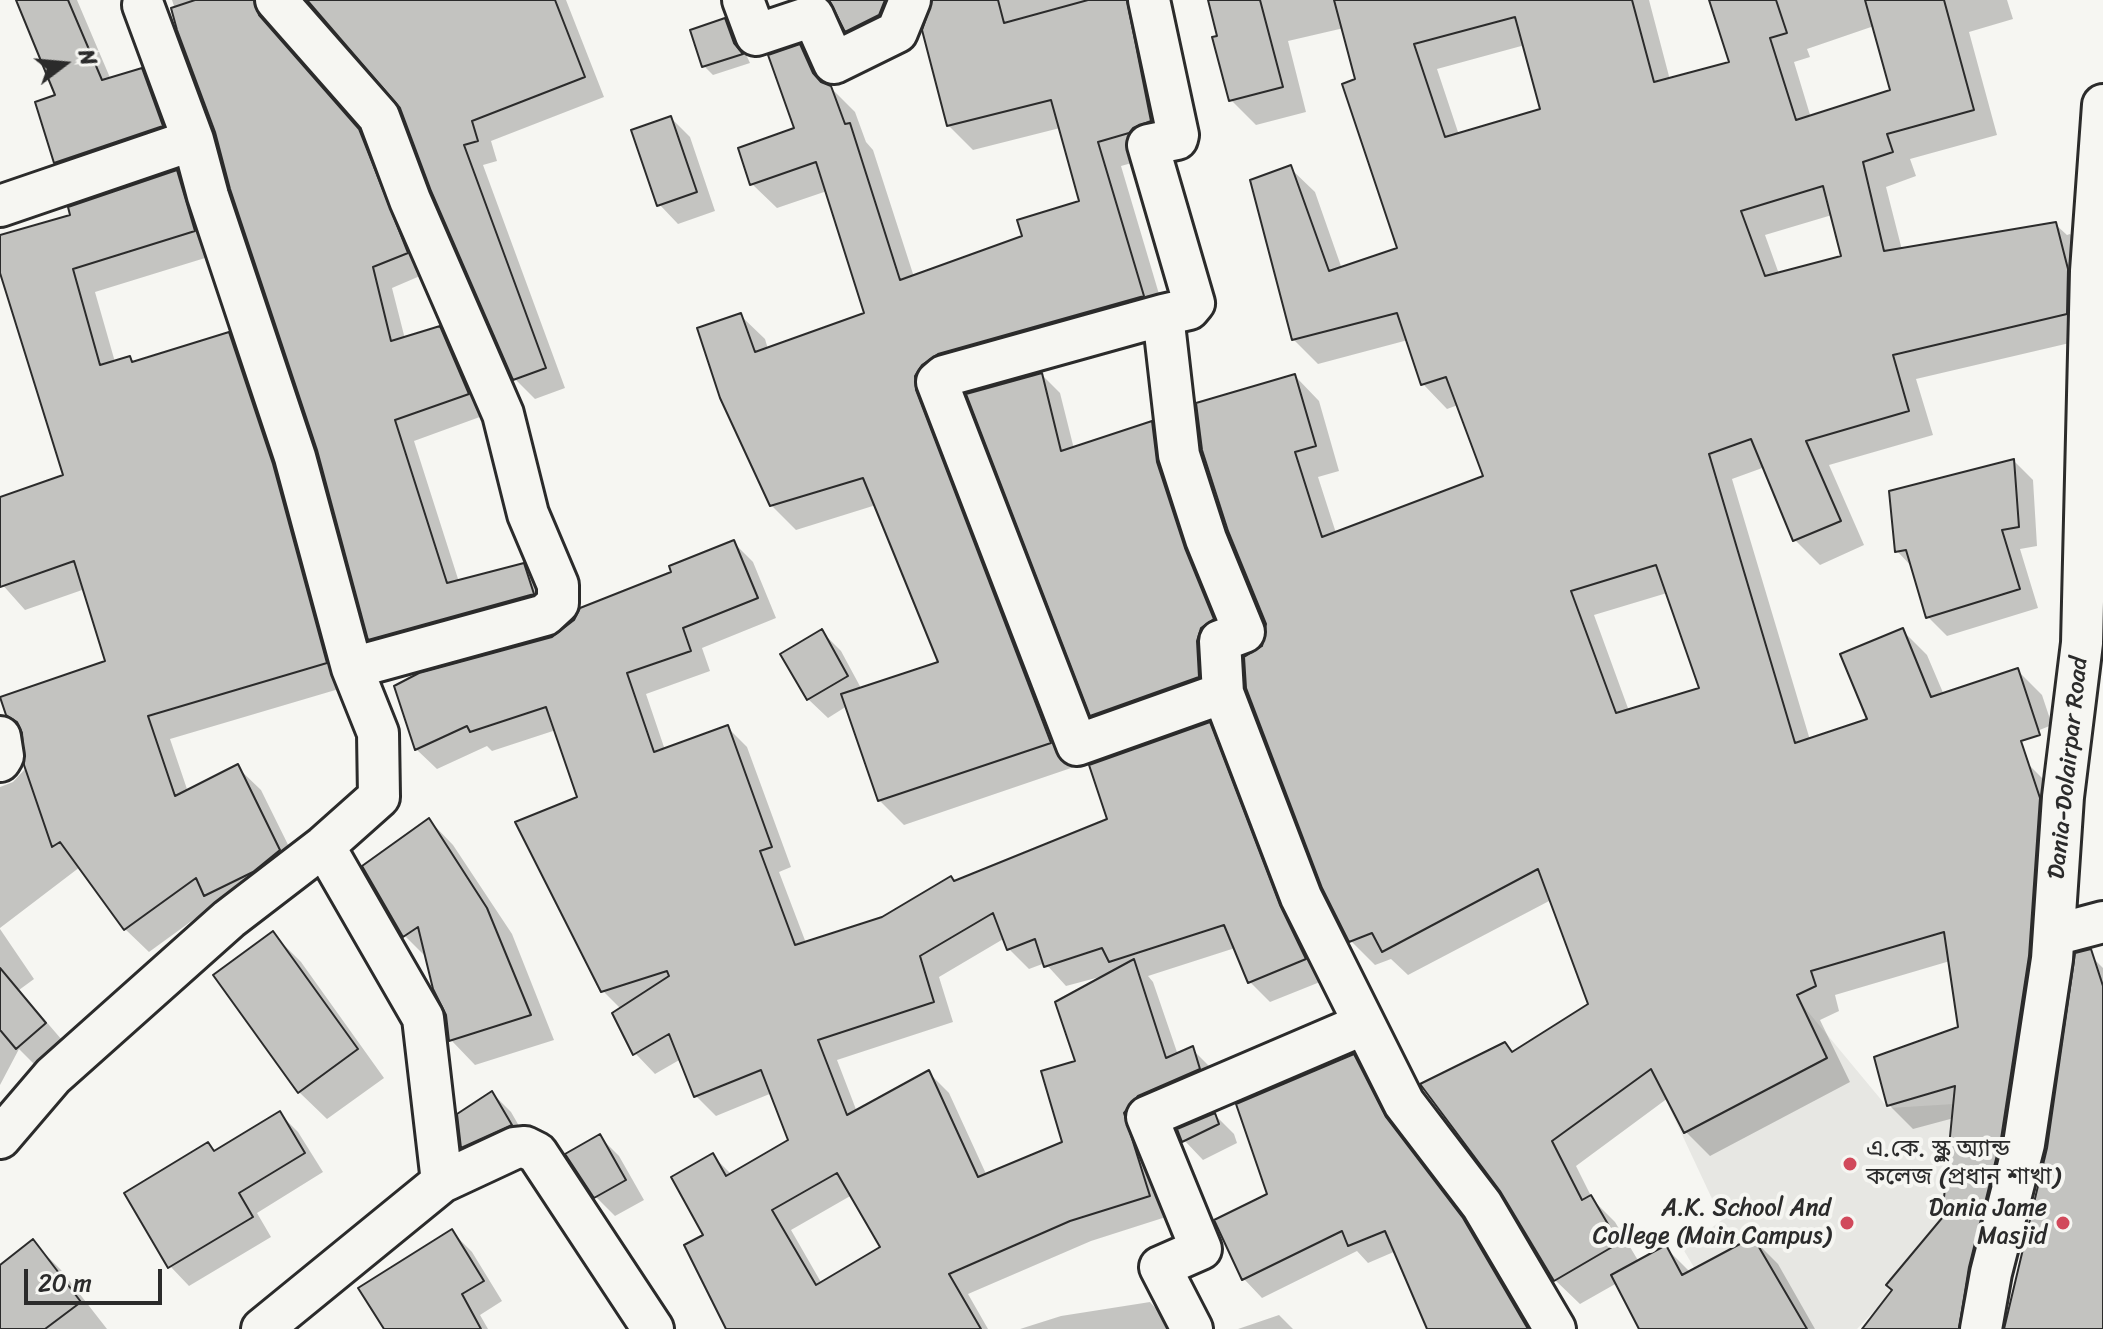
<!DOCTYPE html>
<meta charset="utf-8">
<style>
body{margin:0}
#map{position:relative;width:2103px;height:1329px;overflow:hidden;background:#f6f6f2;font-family:Sriracha,sans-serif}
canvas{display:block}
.north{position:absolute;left:24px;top:24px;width:80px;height:80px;-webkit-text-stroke:6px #f6f6f2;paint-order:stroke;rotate:74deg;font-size:22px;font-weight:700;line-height:32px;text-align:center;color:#2b2b2b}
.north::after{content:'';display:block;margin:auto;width:28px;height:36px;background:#2b2b2b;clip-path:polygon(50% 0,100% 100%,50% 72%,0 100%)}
.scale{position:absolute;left:24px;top:1269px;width:138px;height:36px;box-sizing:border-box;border:4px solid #2b2b2b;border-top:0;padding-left:10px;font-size:24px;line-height:28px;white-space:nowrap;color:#2b2b2b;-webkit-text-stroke:6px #f6f6f2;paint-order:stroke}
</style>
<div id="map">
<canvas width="2103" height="1329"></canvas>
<div class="north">N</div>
<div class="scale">20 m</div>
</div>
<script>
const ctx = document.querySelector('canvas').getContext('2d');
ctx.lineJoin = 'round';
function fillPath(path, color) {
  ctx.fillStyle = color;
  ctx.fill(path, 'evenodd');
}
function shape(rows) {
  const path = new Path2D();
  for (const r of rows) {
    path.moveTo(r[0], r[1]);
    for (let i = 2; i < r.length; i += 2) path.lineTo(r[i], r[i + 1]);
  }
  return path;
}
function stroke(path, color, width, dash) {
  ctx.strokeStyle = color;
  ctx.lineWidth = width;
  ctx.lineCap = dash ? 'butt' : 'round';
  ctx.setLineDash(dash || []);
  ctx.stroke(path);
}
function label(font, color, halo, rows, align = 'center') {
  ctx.font = font + ' Sriracha,"Noto Sans Bengali",sans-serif';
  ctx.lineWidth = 8;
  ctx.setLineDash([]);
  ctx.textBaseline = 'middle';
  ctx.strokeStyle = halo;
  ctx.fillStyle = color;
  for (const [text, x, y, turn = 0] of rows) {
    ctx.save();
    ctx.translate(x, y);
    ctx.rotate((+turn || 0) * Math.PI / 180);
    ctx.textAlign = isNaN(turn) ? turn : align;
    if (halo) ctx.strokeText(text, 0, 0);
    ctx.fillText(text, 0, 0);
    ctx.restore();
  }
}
fillPath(shape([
 [1800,1002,1888,1108,1953,1104,2014,1086,1981,1313,1902,1268,1883,1302,1857,1329,1731,1329,1683,1249,1722,1220,1655,1077]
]), '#e7e7e3');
fillPath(shape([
 [18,0,77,0,111,80,141,70,160,89,181,145,75,181,56,162,58,96],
 [172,0,289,0,273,26,279,38,379,152,427,273,392,288,405,339,439,328,460,349,488,414,414,441,459,582,523,566,544,586,554,613,390,659,370,639,319,449],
 [309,0,566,0,604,97,491,141,497,161,483,165,565,388,535,399,515,379,398,101],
 [830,0,891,0,866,50,847,31],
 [951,0,1145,0,1175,145,1153,157,1121,166,1167,321,963,378,939,416,1074,767,904,825,879,800,847,706,828,718,808,699,822,632,841,651,862,690,940,664,876,505,796,530,771,505,740,315,765,339,768,349,866,315,827,191,777,208,752,184,797,130,800,47,824,71,833,90,855,112,866,142,873,150,914,277,1024,237,1081,202,1060,128,973,150,948,125],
 [1209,0,1649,0,1670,80,1732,64,1711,0,2007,0,2013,19,1969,32,1997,135,1910,159,1916,176,1886,187,1902,250,2055,224,2067,235,2070,234,2094,258,2091,338,1916,379,1933,435,1829,465,1864,545,1820,565,1795,540,1765,467,1732,479,1810,740,1869,720,1902,630,1927,655,1944,695,2017,670,2042,695,2052,725,2017,739,2027,763,2052,788,2064,824,1986,1329,1865,1329,1944,1218,1954,1118,1913,1129,1889,1105,1960,1028,1950,961,1835,995,1839,1011,1820,1020,1850,1082,1710,1156,1686,1132,1668,1098,1576,1166,1593,1200,1615,1222,1639,1262,1666,1248,1691,1273,1753,1239,1778,1264,1815,1329,1641,1329,1617,1283,1580,1304,1555,1280,1505,1044,1513,1053,1591,1005,1551,900,1408,975,1391,959,1375,965,1351,941,1264,647,1295,376,1319,401,1339,471,1318,477,1336,533,1486,478,1458,405,1447,409,1423,384,1408,340,1318,364,1293,339,1290,168,1315,192,1342,269,1400,249,1344,28,1288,41,1306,112,1256,125,1231,100],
 [1874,26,1892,92,1811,118,1794,62,1810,57,1807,49],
 [1525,45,1543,110,1459,135,1437,69],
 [1832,215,1843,258,1779,274,1765,235],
 [1667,593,1701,690,1629,711,1594,615],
 [724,20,734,29,750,63,713,75,704,66],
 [671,118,690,137,715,211,678,224,659,204],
 [177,172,200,195,218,254,95,292,115,362,130,358,135,363,228,334,252,358,349,686,170,739,188,792,237,767,261,790,303,875,229,918,215,904,149,952,125,929,80,867,0,928,0,787,13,782,25,769,28,752,23,729,8,714,108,662,85,589,25,610,0,582,0,500,65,477,0,263,0,237,73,216],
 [1042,375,1060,393,1074,449,1151,423,1170,441,1231,638,1217,696,1111,733,1092,715],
 [2014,461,2033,480,2037,546,2020,549,2038,608,1947,636,1928,617,1913,568,1897,551],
 [733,542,753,562,776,618,702,648,710,671,646,694,665,750,727,727,747,747,791,867,779,872,806,943,883,918,955,882,1110,820,1209,724,1229,745,1325,980,1270,1002,1250,982,1235,948,1148,976,1153,982,1178,1055,1192,1049,1212,1069,1158,1116,1169,1216,1091,1241,968,1294,988,1329,728,1329,706,1236,712,1155,732,1175,790,1140,772,1093,716,1116,696,1096,681,1059,655,1074,635,1053,621,1009,603,991,580,798,556,730,492,751,487,746,437,769,416,749,553,639],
 [1005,938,1009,949,1029,969,1045,963,1066,986,1111,974,1077,1062,1064,1143,987,1176,949,1093,929,1073,857,1112,837,1060,953,1022,939,977],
 [852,1195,883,1248,822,1284,791,1230],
 [429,820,453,845,512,934,554,1040,475,1065,451,1040,448,1014,428,959,404,935],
 [0,929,34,979,19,990,68,1047,41,1071,19,1049,0,1085],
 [273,934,301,962,384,1078,327,1119,299,1092],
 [2092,957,2103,968,2103,1329,2006,1329],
 [1353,1056,1371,1074,1403,1137,1481,1239,1534,1329,1430,1329,1396,1251,1368,1263,1357,1251,1262,1298,1244,1279,1217,1221,1269,1195],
 [492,1093,511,1112,530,1145,482,1166,463,1147],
 [279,1113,298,1132,323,1172,257,1213,271,1237,189,1286,170,1266,208,1144,216,1152],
 [1215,1115,1234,1134,1237,1143,1203,1160,1184,1140],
 [600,1137,619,1156,644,1200,615,1216,596,1197,568,1155],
 [452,1232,472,1252,502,1301,480,1315,488,1329,386,1329],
 [33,1242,61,1270,107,1329,0,1329,0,1268],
 [1150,1302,1174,1329,1020,1329,1061,1316],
 [1279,1315,1293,1329,1238,1329]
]), '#0003');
const building = shape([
 [16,0,68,0,102,80,142,68,163,126,54,163,35,102,55,95,16,0],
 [195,0,254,0,259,15,359,129,408,253,373,267,391,341,440,326,469,394,395,420,447,583,524,563,534,594,368,640,317,450,230,189,215,132,177,30,171,8,195,0],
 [307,0,555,0,585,77,472,121,478,141,464,145,546,368,513,380,431,191,400,108,307,0],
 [829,0,885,0,879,15,845,32,829,0],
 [932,0,998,0,1004,23,1088,0,1127,0,1151,121,1133,128,1129,133,1098,142,1144,296,938,354,922,365,915,376,916,390,1051,743,878,801,841,694,938,662,863,478,770,506,720,398,697,328,741,313,755,352,864,313,816,162,750,185,738,148,794,128,768,55,800,44,813,73,821,82,831,86,845,124,850,123,900,280,1022,236,1017,220,1079,201,1051,100,947,126,922,30,932,0],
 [1208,0,1260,0,1283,87,1229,101,1212,37,1217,36,1208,0],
 [1334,0,1632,0,1654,82,1729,62,1709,0,1776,0,1787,33,1770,38,1796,120,1890,90,1865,0,1944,0,1974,110,1887,134,1893,152,1863,162,1884,251,2056,222,2068,269,2067,314,1893,355,1909,411,1806,441,1841,521,1793,541,1751,439,1709,454,1795,743,1867,719,1840,654,1903,628,1931,697,2018,668,2040,735,2021,741,2040,798,2029,956,2001,1139,1969,1267,1959,1329,1862,1329,1892,1290,1886,1285,1942,1218,1955,1086,1887,1106,1874,1057,1958,1027,1944,932,1811,971,1816,986,1797,995,1827,1058,1684,1133,1651,1069,1552,1141,1582,1200,1591,1195,1619,1243,1554,1281,1500,1191,1420,1084,1505,1042,1512,1052,1588,1004,1538,869,1382,952,1372,933,1349,942,1322,888,1246,688,1244,657,1262,646,1266,624,1228,531,1202,450,1196,403,1295,374,1316,446,1295,452,1322,537,1483,476,1446,377,1421,385,1397,313,1292,340,1250,180,1291,165,1329,271,1397,248,1342,84,1355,79,1334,0],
 [1515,17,1540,109,1445,137,1414,44,1515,17],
 [1823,186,1841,256,1765,276,1741,211,1823,186],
 [1656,565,1699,688,1616,713,1571,591,1656,565],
 [725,18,734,43,743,54,702,67,690,30,725,18],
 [671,116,697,192,657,206,631,130,671,116],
 [177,170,195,231,73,269,100,365,130,356,132,362,229,332,273,464,327,663,148,716,175,796,238,764,280,850,253,872,204,896,196,878,124,930,60,842,52,847,24,765,22,733,17,722,6,715,0,697,105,661,74,561,0,587,0,497,63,475,0,273,0,235,70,215,68,207,177,170],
 [1042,373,1061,451,1152,421,1157,462,1185,548,1214,619,1201,628,1197,641,1199,677,1090,716,966,394,1042,373],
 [2014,459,2019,527,2002,530,2020,589,1926,618,1906,550,1895,552,1889,491,2014,459],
 [734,540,758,598,683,628,691,651,627,673,654,752,728,725,772,847,760,851,795,945,882,917,951,876,954,881,1107,819,1089,765,1210,722,1280,905,1306,959,1248,983,1224,925,1109,962,1102,948,1044,967,1035,939,1007,950,993,913,920,956,934,1002,818,1040,847,1115,929,1070,978,1177,1062,1142,1041,1071,1075,1061,1055,1002,1134,959,1166,1058,1193,1046,1200,1069,1138,1096,1124,1113,1150,1196,1070,1221,949,1274,981,1329,726,1329,684,1245,703,1235,671,1177,713,1153,726,1176,788,1140,761,1070,694,1097,669,1034,633,1055,612,1013,669,976,667,971,601,992,515,822,577,797,546,707,470,732,467,726,415,750,394,686,419,673,552,637,574,620,580,608,671,572,669,566,734,540],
 [837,1173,880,1247,816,1285,772,1210,837,1173],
 [822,629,848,676,807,700,780,654,822,629],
 [429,818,487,908,531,1015,449,1041,446,1015,433,989,418,927,403,937,362,866,429,818],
 [273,931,358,1049,298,1093,213,975,273,931],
 [2091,949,2103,986,2103,1329,2004,1329,2047,1148,2075,953,2091,949],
 [0,968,46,1023,16,1049,0,1030,0,968],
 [1354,1054,1386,1117,1463,1218,1528,1329,1427,1329,1385,1231,1348,1246,1342,1231,1242,1280,1214,1220,1267,1194,1236,1104,1354,1054],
 [492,1091,512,1125,461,1148,457,1114,492,1091],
 [280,1111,305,1153,239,1193,253,1217,168,1268,124,1193,208,1142,214,1151,280,1111],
 [1215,1113,1219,1124,1182,1142,1177,1129,1215,1113],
 [600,1134,626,1180,594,1198,565,1154,600,1134],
 [452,1229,484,1281,462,1294,481,1329,384,1329,358,1288,452,1229],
 [1753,1237,1807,1329,1639,1329,1611,1275,1666,1245,1682,1275,1753,1237],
 [33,1239,81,1302,45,1329,0,1329,0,1265,33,1239]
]);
fillPath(building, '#c3c3c0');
stroke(building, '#2b2b2b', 2);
const minor = shape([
 [276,0,379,117,410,200,503,414,528,514,558,585,558,603,545,615,352,668],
 [743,0,756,35,813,16,834,63,897,32,910,0],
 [1149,0,1178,135,1177,139,1148,145,1194,303,1189,309,1163,315,1179,455,1206,539,1244,632,1220,641,1223,693,1301,897,1404,1103,1482,1205,1555,1329],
 [0,206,193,140],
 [1163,315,944,376,937,382,1077,745,1223,693],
 [0,737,3,756,0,761],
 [2054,935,2103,922],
 [0,1138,53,1076,229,919,324,846,379,797,378,733,352,668,295,457,208,196,193,140,143,5],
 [442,1182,515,1148,525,1147,537,1153,653,1329],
 [262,1329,442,1182,423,1018,324,846],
 [1192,1329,1160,1267,1201,1249,1147,1117,1364,1024],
 [1981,1329,1991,1273,2024,1144,2052,959,2063,797,2082,643,2091,271,2103,105]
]);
stroke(minor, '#2b2b2b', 46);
stroke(minor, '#f6f6f2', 40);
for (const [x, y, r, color] of [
 [1850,1164,8,"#d1495b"],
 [1847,1223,8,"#d1495b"],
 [2063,1223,8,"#d1495b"]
]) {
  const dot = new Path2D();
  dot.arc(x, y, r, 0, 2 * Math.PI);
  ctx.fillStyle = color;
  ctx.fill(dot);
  stroke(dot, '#f6f6f2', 3);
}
label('24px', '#2b2b2b', '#f6f6f2', [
 ["Dania-Dolairpar Road",2069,768,-84]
]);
label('24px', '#2b2b2b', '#f6f6f2', [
 ["এ.কে. স্কুল অ্যান্ড",1866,1150,"left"],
 ["কলেজ (প্রধান শাখা)",1866,1178,"left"],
 ["A.K. School And",1831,1209],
 ["College (Main Campus)",1831,1237],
 ["Dania Jame",2047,1209],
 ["Masjid",2047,1237]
], 'right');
</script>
